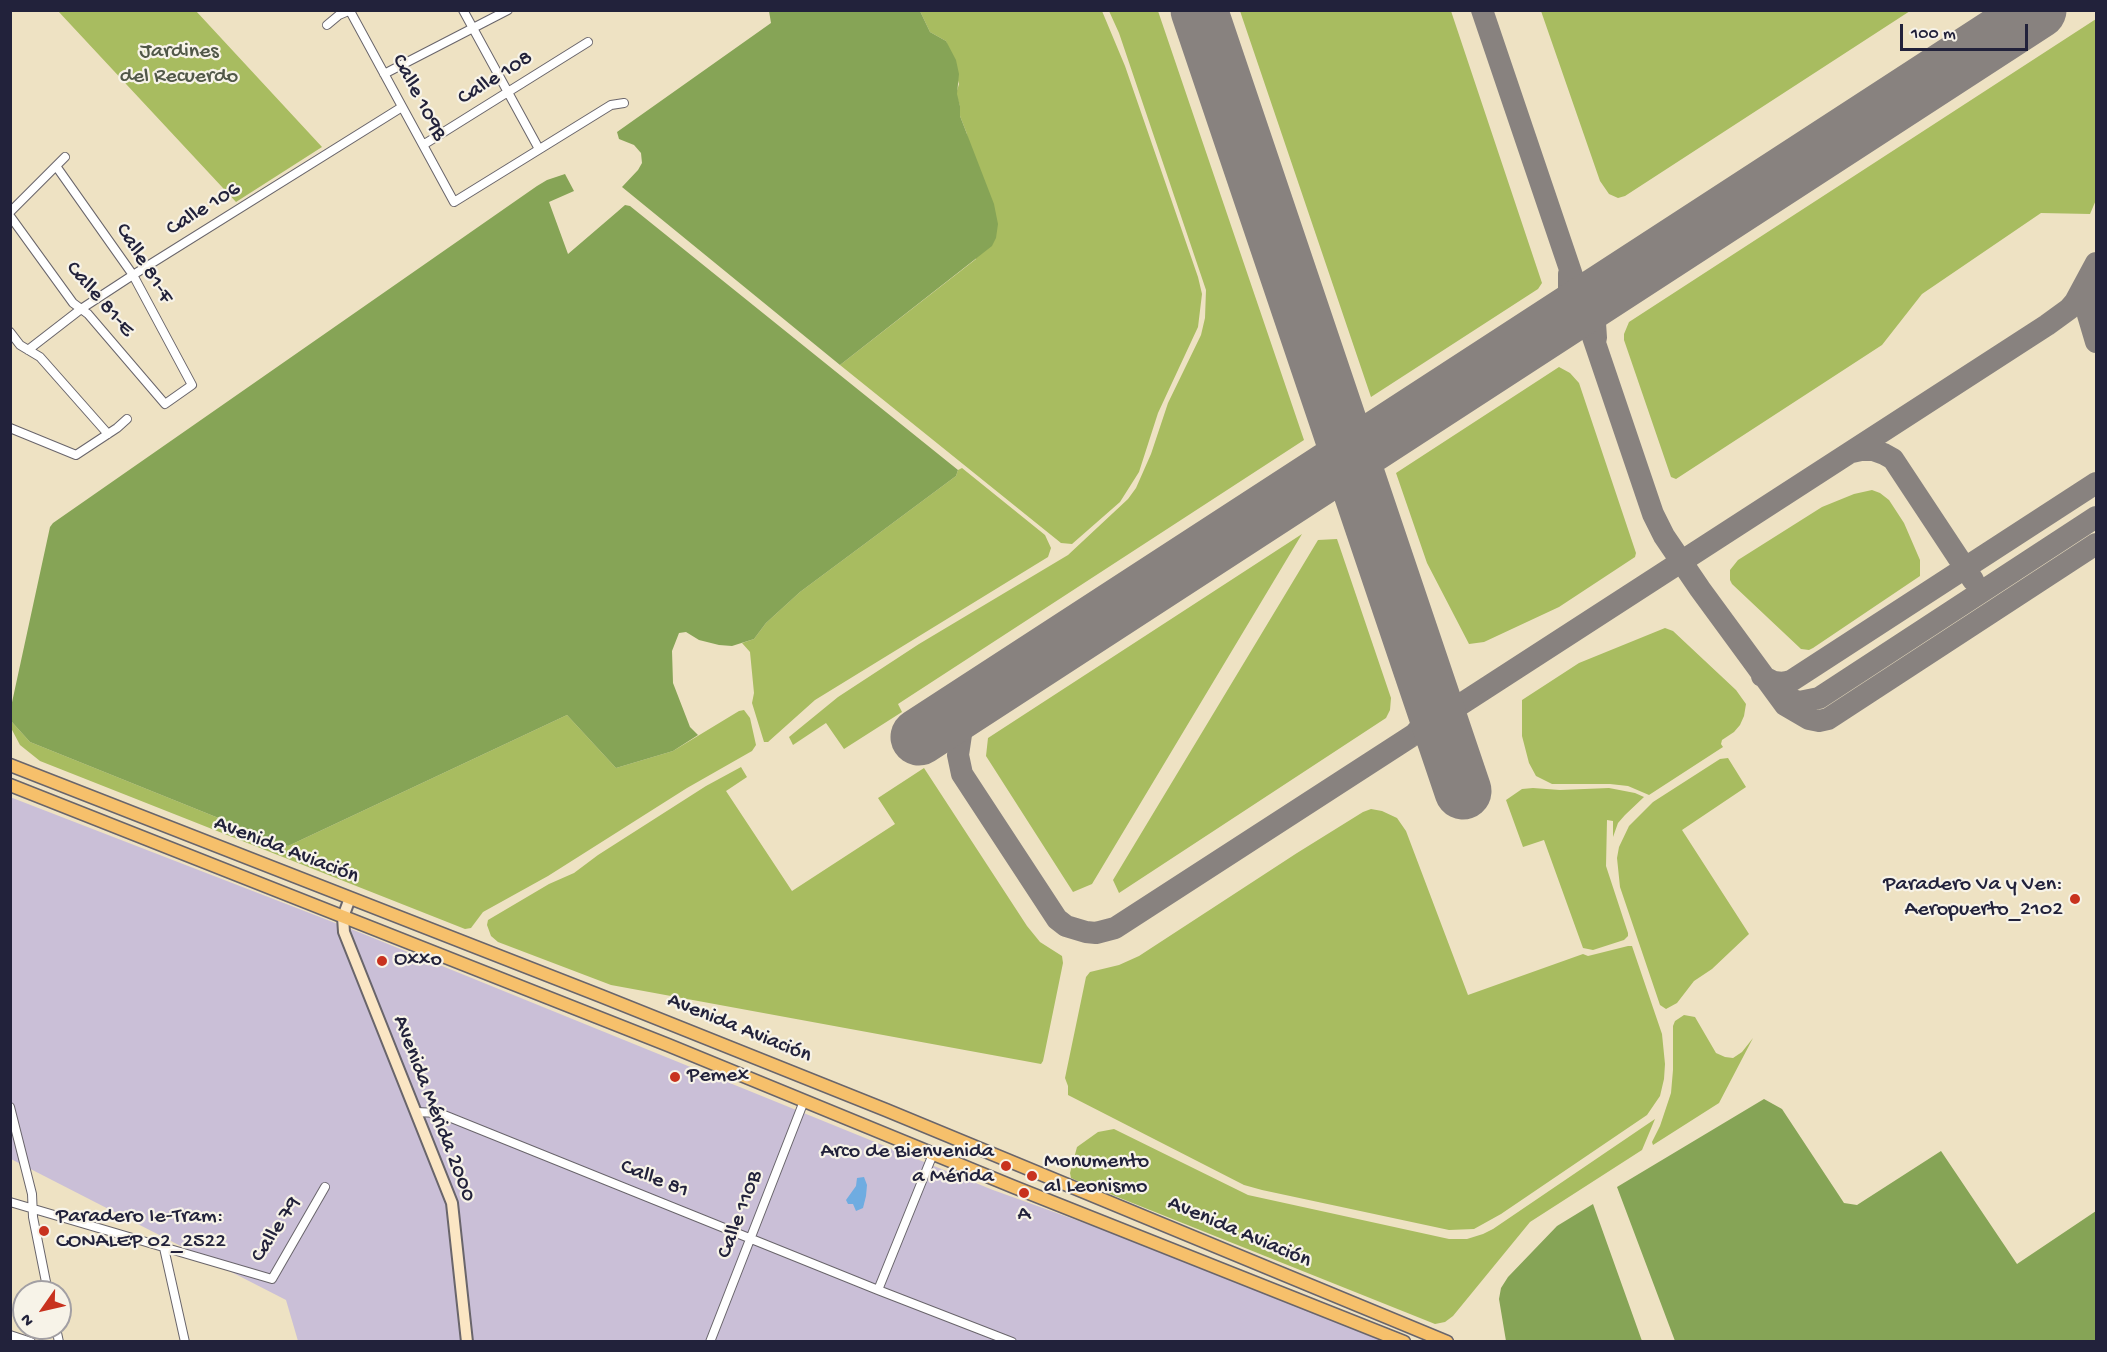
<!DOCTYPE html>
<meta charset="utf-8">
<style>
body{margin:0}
#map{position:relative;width:2107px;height:1352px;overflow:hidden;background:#eee2c3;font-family:"Gochi Hand",sans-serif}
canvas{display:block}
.frame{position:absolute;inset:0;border:12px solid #22223b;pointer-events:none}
.north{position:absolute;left:12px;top:1280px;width:60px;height:60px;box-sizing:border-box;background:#f7f3e8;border:2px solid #a29fa3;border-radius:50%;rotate:236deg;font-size:16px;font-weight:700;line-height:24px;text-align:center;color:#22223b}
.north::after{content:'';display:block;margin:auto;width:21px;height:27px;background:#c8321e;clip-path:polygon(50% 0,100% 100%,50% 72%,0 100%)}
.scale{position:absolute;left:1900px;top:24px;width:128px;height:27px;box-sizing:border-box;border:3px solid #22223b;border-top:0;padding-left:8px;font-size:18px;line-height:21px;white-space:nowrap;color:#22223b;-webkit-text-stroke:4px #f7f3e8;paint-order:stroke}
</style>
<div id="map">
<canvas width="2107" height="1352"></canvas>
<div class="frame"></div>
<div class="north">N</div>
<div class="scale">100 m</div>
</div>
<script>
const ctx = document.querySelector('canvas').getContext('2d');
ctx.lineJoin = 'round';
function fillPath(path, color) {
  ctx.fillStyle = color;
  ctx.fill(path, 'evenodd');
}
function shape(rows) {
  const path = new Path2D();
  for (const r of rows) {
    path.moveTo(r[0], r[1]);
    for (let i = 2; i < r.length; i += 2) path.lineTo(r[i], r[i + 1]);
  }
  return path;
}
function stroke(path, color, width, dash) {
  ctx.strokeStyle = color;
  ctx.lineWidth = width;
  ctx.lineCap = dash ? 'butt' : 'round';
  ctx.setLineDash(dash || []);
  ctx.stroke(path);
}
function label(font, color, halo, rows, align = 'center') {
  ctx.font = font + ' "Gochi Hand",sans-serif';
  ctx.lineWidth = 4.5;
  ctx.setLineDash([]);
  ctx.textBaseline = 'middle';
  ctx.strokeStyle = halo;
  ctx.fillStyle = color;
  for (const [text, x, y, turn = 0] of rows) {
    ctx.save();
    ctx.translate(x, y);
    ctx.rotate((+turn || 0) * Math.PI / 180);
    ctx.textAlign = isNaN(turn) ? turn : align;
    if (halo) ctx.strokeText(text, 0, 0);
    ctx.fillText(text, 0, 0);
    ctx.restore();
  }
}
fillPath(shape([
 [10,797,356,931,993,1190,1184,1259,1382,1341,298,1341,286,1300,11,1159]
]), '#cabfd7');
fillPath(shape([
 [58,11,196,11,322,147,236,202],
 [920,11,1102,11,1125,66,1198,277,1202,294,1198,327,1158,413,1139,472,1120,502,1072,544,1061,543,840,365,976,259,967,134,960,116,960,106,956,94,959,84,946,41,930,32],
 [1109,11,1158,11,1304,440,898,704,902,712,844,749,826,723,793,745,789,737,838,697,919,644,1068,555,1128,499,1136,488,1151,454,1168,403,1201,335,1205,318,1206,290,1119,33],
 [1240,11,1451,11,1542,283,1538,289,1371,397],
 [1541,11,1541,10,1910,11,1625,196,1618,198,1609,194,1600,181],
 [2096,19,2096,200,2090,214,2041,213,1922,294,1882,345,1676,479,1671,477,1624,340,1624,334,1629,322],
 [1559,367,1570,373,1579,383,1636,553,1635,557,1559,607,1484,642,1469,644,1427,563,1396,473],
 [962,468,1045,535,1051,548,1048,557,815,700,768,742,764,742,752,703,754,693,750,652,742,643,754,639,766,623,800,592,956,476,958,470],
 [1872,490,1880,493,1889,500,1904,523,1920,560,1920,576,1813,648,1809,650,1801,649,1732,584,1730,580,1730,570,1738,560,1822,507,1854,494],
 [1302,534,1092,884,1073,892,986,756,988,738],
 [1337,539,1391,698,1390,710,1386,718,1119,893,1113,880,1318,540],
 [1665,628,1673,631,1736,690,1746,704,1744,716,1740,725,1734,732,1722,740,1721,744,1723,747,1649,795,1628,786,1610,784,1552,784,1536,776,1529,763,1522,736,1522,700,1579,663],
 [744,710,750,718,756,745,752,751,687,788,548,876,483,912,471,928,465,929,40,761,20,745,11,728,11,721,30,742,288,846,567,715,616,768,673,751,739,711],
 [1728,758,1746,787,1682,830,1749,934,1712,969,1694,981,1677,1003,1666,1009,1660,1005,1620,887,1617,858,1619,847,1629,826,1653,802,1720,759],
 [741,767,747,777,726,791,792,891,895,824,878,798,924,768,1027,926,1040,942,1062,956,1063,963,1043,1061,1041,1064,611,985,498,942,491,936,487,925,488,920,549,884,574,873,598,855,706,786],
 [1533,788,1560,790,1609,788,1635,793,1644,797,1625,815,1618,823,1613,837,1613,821,1607,820,1606,866,1628,933,1628,936,1624,940,1593,950,1583,948,1544,840,1523,847,1506,800,1522,789],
 [1371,809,1382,811,1397,818,1406,831,1468,995,1583,954,1588,956,1628,946,1632,946,1662,1034,1665,1064,1664,1079,1660,1096,1647,1115,1501,1214,1474,1229,1449,1230,1262,1190,1244,1185,1068,1095,1068,1086,1065,1078,1086,977,1090,972,1119,965,1139,956,1297,853,1363,812],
 [1684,1015,1695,1017,1716,1053,1725,1057,1733,1058,1742,1052,1753,1038,1719,1103,1653,1145,1652,1142,1660,1126,1671,1093,1673,1070,1673,1026,1675,1021],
 [1655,1119,1642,1150,1530,1222,1453,1316,1445,1322,1435,1324,1080,1182,1071,1178,1070,1173,1077,1147,1098,1132,1114,1129,1248,1195,1449,1239,1467,1239,1483,1234,1493,1229]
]), '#a8bc60');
fillPath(shape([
 [769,11,920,11,930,32,946,41,956,60,959,74,957,94,960,106,960,116,994,204,998,224,996,238,992,246,840,365,622,187,638,170,642,163,641,153,634,145,619,139,617,132,771,23],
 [565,174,574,191,549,202,568,254,617,212,625,205,630,206,958,470,956,476,800,592,766,623,754,639,732,646,719,645,699,640,686,632,679,633,672,651,673,683,690,727,698,735,673,751,616,768,567,715,288,846,30,742,11,721,11,707,50,527,53,523,537,186,547,180],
 [1764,1099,1782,1109,1844,1203,1857,1205,1941,1151,2017,1264,2096,1211,2096,1341,1675,1341,1617,1187],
 [1593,1204,1642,1341,1506,1341,1499,1299,1501,1288,1508,1277,1557,1226]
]), '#86a456');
fillPath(shape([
 [864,1177,867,1185,866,1196,863,1208,856,1211,853,1204,848,1204,846,1200,856,1186,857,1178]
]), '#6face1');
stroke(shape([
 [1482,10,1653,514,1664,536,1700,589,1785,705,1809,719,1819,721,1828,719,2096,544],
 [2090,280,2088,294,2088,315,2096,342],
 [1549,327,1565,304,1569,292,1569,274],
 [1596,338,1595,323,1599,308,1607,294,1618,283],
 [1852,452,1861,450,1873,450,1884,454,1893,459,1973,580],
 [1762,676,1774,682,1783,683,1791,681,2096,483],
 [987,692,969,713,962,728,958,755,962,774,1057,919,1066,926,1086,932,1096,933,1115,928,2047,325,2069,309,2075,302,2096,263],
 [1781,696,1799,702,1819,698,2096,517],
 [1414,735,1420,728,1426,711,1427,697,1425,680]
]), '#88827f', 22);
stroke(shape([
 [1199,10,1463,791],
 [919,737,2038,10]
]), '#88827f', 57);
const minor = shape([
 [463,10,539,149],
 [350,11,454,202,611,105,624,103],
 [327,25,339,15,351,10],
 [384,74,508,10],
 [423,145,588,42],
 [10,212,65,157],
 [10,216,73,303,88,314,165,404,192,385,133,275,56,166],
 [10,332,20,345,40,357,108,434],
 [28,350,81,309,133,275,402,107],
 [10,428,76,455,117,428,127,419],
 [10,1107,32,1194,33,1217,48,1292],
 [416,1112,439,1113,878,1290,1012,1342],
 [10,1202,272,1279,325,1187],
 [164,1248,185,1342],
 [878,1290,933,1154],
 [56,1328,59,1342],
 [10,1335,31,1342],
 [710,1342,804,1101]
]);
const secondary = shape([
 [350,898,343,917,344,932,452,1203,467,1342]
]);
const primary = shape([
 [10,765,601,996,886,1110,1447,1342],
 [10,785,668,1045,1014,1187,1404,1342]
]);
stroke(minor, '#69656b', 10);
stroke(secondary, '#69656b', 14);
stroke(primary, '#69656b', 15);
stroke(minor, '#fff', 8);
stroke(secondary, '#fbe6c4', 10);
stroke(primary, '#f6c06b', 12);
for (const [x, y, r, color] of [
 [2075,899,6,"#c8321e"],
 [382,961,6,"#c8321e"],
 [675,1077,6,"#c8321e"],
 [1006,1166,6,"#c8321e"],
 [1032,1176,6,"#c8321e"],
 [1024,1193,6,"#c8321e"],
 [44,1231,6,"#c8321e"]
]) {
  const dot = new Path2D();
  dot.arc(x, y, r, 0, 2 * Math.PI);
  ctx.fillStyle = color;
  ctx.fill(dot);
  stroke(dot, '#f7f3e8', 2);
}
label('22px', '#515848', '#f7f3e8', [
 ["Jardines",179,53],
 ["del Recuerdo",179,78]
]);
label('22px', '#22223b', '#f7f3e8', [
 ["Calle 108",496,79,-32],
 ["Calle 109B",418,98,62],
 ["Calle 106",204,210,-32],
 ["Calle 81-F",143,264,58],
 ["Calle 81-E",99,300,49],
 ["Avenida Aviación",286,851,21],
 ["Avenida Aviación",739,1029,22],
 ["Avenida Mérida 2000",433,1109,69],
 ["Calle 81",654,1180,22],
 ["Calle 110B",741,1215,-69],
 ["Calle 79",277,1230,-57],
 ["Avenida Aviación",1239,1233,23]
]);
label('22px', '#22223b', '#f7f3e8', [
 ["Paradero Va y Ven:",2063,886,"right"],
 ["Aeropuerto_2102",2063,911,"right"],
 ["Oxxo",394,961],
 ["Pemex",687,1077],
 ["Arco de Bienvenida",994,1153,"right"],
 ["a Mérida",994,1178,"right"],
 ["Monumento",1044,1163],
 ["al Leonismo",1044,1188],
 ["A",1024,1216,"center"],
 ["Paradero Ie-Tram:",56,1218],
 ["CONALEP 02_2522",56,1243]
], 'left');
</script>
